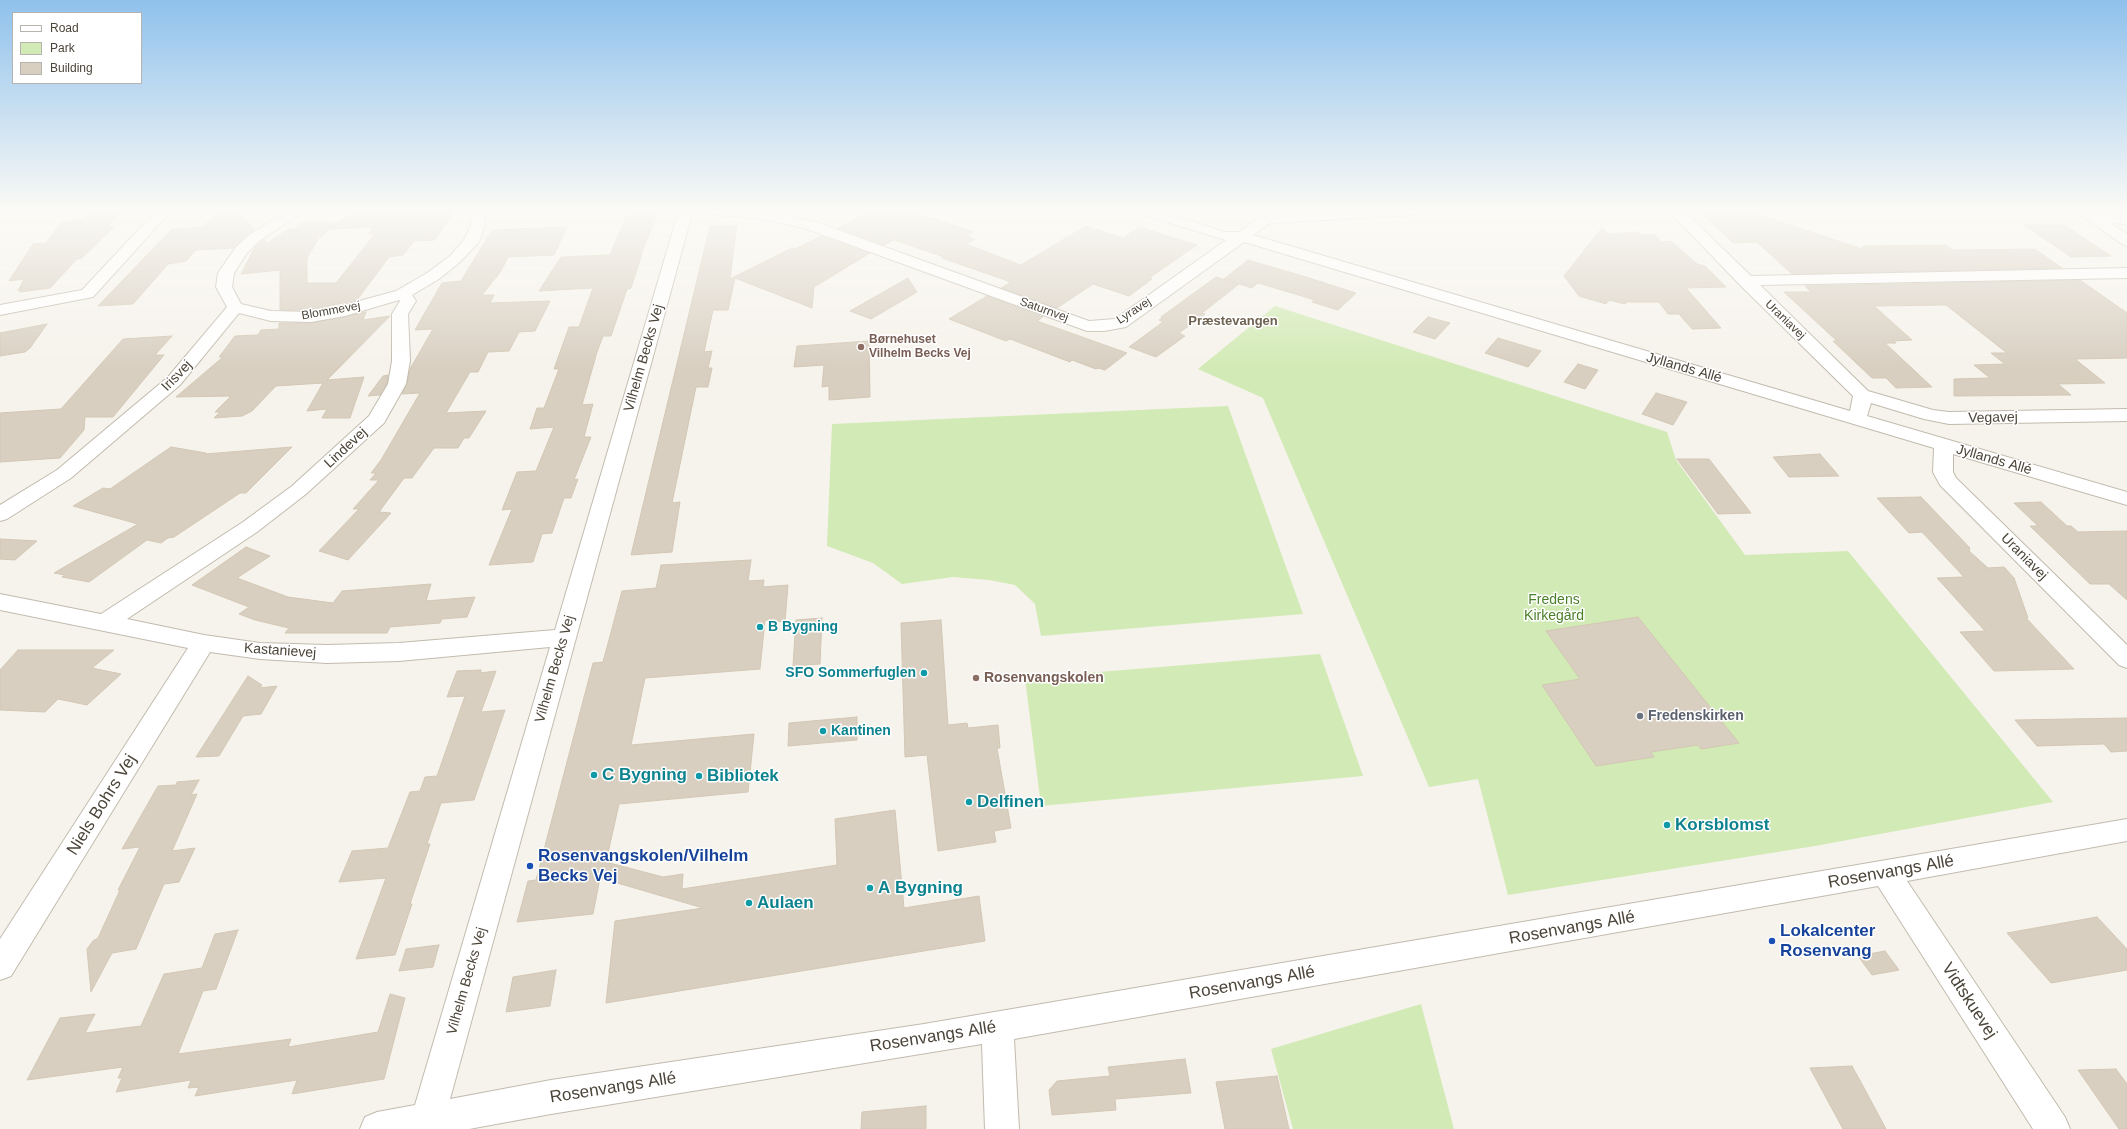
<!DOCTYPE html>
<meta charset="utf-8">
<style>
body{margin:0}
#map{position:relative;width:2127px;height:1129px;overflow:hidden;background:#f6f3ec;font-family:Helvetica,sans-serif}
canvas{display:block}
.legend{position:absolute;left:12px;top:12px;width:130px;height:72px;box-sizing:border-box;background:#fff;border:1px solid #b7b4b0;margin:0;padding:5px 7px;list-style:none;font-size:12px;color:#4b4439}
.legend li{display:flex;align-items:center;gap:8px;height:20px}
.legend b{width:20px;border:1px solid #b7b4b0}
</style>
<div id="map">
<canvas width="2127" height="1129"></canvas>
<ul class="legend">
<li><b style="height:5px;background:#fff"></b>Road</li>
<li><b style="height:11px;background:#d2eab5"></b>Park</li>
<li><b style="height:11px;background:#d8cfc1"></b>Building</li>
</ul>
</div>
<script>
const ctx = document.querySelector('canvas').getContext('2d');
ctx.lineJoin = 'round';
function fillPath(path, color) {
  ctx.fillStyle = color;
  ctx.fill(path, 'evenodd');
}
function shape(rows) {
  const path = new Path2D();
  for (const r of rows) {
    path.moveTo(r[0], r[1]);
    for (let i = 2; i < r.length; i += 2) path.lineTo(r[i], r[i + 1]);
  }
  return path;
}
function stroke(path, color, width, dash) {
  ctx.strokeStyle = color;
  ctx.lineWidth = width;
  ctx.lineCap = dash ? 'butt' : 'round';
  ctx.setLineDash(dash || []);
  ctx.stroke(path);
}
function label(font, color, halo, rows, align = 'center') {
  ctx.font = font + ' Helvetica,sans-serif';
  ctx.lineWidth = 3;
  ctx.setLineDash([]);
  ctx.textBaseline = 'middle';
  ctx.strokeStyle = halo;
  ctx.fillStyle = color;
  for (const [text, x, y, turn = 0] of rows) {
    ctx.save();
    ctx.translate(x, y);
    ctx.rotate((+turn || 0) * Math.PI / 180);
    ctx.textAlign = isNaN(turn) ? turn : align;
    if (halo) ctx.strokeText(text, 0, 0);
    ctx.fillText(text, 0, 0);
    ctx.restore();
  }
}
fillPath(shape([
 [1275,306,1667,432,1676,460,1745,555,1848,551,2053,802,1815,846,1508,895,1478,779,1429,787,1263,398,1198,369],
 [1228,406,1303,614,1041,636,1035,604,1015,585,989,580,953,577,902,584,873,563,827,546,832,424],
 [1320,654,1363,776,1041,806,1025,678],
 [1421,1004,1454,1129,1293,1129,1271,1049]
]), '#d2eab5');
const building = shape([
 [357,210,412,210,411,213,454,211,435,240,414,241,403,255,389,257,357,300,311,310,280,310,280,270,241,274,255,247,264,239,268,243,288,229,294,229,304,222,336,223,357,210],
 [374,227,368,234,375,234,336,283,307,283,307,258,318,239,330,229,374,227],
 [629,210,659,210,641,254,642,254,631,288,627,289,611,336,603,336,597,352,582,405,593,404,584,437,591,437,574,480,578,479,571,498,564,498,552,533,542,534,533,562,489,565,512,509,502,510,517,472,536,471,554,427,530,429,537,408,544,408,559,369,554,369,569,327,579,327,593,288,539,291,561,257,610,255,629,210],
 [874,210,907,210,974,232,966,236,975,239,966,244,1021,265,1086,226,1123,238,1139,227,1197,245,1149,278,1152,279,1129,296,1093,284,1057,308,1001,288,1011,282,942,258,944,257,894,240,884,245,837,228,874,210],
 [1698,210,1746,210,1862,249,1863,246,1946,245,1952,250,2035,249,2062,268,1792,274,1757,242,1733,243,1698,210],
 [95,211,122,211,107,227,115,226,82,258,77,259,50,288,20,292,21,290,18,291,24,279,9,281,33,244,46,243,62,222,84,219,95,211],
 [236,211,255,230,234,248,196,250,186,261,168,264,133,304,98,306,172,229,203,227,214,215,220,212,236,211],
 [737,225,730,279,792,248,795,249,821,236,870,253,814,287,812,308,735,278,728,310,713,310,704,352,712,351,708,368,712,368,708,387,696,387,672,503,680,502,672,552,631,555,710,226,737,225],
 [2024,225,2064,225,2111,256,2071,257,2024,225],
 [567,227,554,255,508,257,501,271,482,295,494,295,490,303,550,301,535,331,519,332,509,351,488,352,478,372,470,372,446,413,486,411,469,438,464,438,458,448,434,448,412,478,404,478,379,512,391,513,348,560,319,551,359,509,353,509,379,480,370,480,376,473,371,473,381,460,420,393,402,394,407,384,410,369,433,329,415,330,442,283,461,281,492,230,567,227],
 [1602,228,1608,234,1638,232,1641,235,1654,234,1662,242,1671,241,1697,264,1705,266,1726,287,1686,288,1721,328,1692,329,1679,314,1668,314,1659,302,1626,302,1625,304,1609,300,1606,304,1579,296,1564,276,1602,228],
 [1248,260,1306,277,1356,293,1338,310,1312,302,1315,300,1258,283,1252,288,1224,279,1248,260],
 [1216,277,1239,284,1202,313,1205,314,1179,333,1185,336,1156,357,1129,347,1163,322,1159,320,1162,318,1161,317,1216,277],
 [908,278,917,292,871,319,850,311,908,278],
 [2080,280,2127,313,2127,358,2075,359,2105,383,2058,384,2071,395,1954,396,1954,379,1990,378,1974,365,2005,364,1991,353,2007,353,1946,305,1874,306,1912,340,1893,341,1896,343,1885,343,1932,387,1896,388,1886,378,1872,378,1833,341,1837,341,1784,292,1811,292,1805,286,2080,280],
 [987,296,1043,317,1037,321,1127,353,1105,370,1098,368,1096,369,1072,360,1070,362,1010,339,1006,341,949,319,987,296],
 [366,312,363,320,390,316,327,380,364,377,350,418,322,418,327,409,307,411,323,383,276,386,252,411,242,416,214,418,220,412,215,412,231,396,176,397,223,357,219,357,235,336,258,335,261,330,279,329,279,323,311,323,366,312],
 [1428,317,1450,323,1435,339,1413,332,1428,317],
 [47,324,30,348,25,352,0,356,0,333,47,324],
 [172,336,155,355,164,355,113,417,85,417,84,430,60,458,0,462,0,413,61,409,123,339,172,336],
 [1498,338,1541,351,1528,367,1485,353,1498,338],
 [869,341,870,397,829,400,829,386,822,387,824,365,794,367,797,346,869,341],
 [1578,364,1598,370,1585,389,1564,382,1578,364],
 [388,375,387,383,380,395,368,396,383,376,388,375],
 [1656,393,1687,402,1673,425,1642,414,1656,393],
 [171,447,206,453,205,454,292,447,246,493,240,493,174,537,168,538,161,543,147,540,89,582,62,577,65,575,54,573,138,524,73,506,103,488,110,489,171,447],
 [1820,454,1839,476,1789,477,1773,457,1820,454],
 [1677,459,1709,459,1751,513,1718,514,1677,459],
 [1921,497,1970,548,1969,551,1988,568,2004,567,2014,578,2028,618,2026,618,2074,669,1994,671,1960,632,1985,631,1937,578,1964,577,1922,532,1909,533,1877,498,1921,497],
 [2041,502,2067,526,2071,526,2078,532,2127,531,2127,600,2109,584,2090,584,2030,526,2038,526,2014,503,2041,502],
 [0,539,37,541,15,560,0,559,0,539],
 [246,547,270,556,237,578,288,597,333,603,342,591,431,584,426,601,475,597,467,617,442,619,440,623,390,627,387,633,285,633,289,628,255,620,239,614,249,607,192,585,246,547],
 [751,560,748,581,764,580,763,587,788,585,785,622,765,620,760,669,645,678,631,745,754,734,748,792,619,804,606,862,663,877,683,874,682,889,837,865,835,819,895,810,904,908,979,896,985,941,606,1003,615,921,703,908,600,878,593,914,517,922,528,881,536,880,593,663,603,662,622,591,656,588,661,565,751,560],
 [1638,617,1739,743,1701,749,1698,745,1651,752,1654,757,1596,766,1542,685,1580,679,1546,631,1638,617],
 [822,618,820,664,793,666,796,620,822,618],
 [941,620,948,725,967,723,968,728,998,725,1000,748,997,748,1011,828,994,831,996,842,938,851,927,755,905,757,901,623,941,620],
 [18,650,114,650,92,668,121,674,87,705,58,699,45,712,0,710,0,670,18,650],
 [481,670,480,673,496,671,481,712,505,710,474,800,441,803,427,844,430,844,410,904,412,904,395,955,356,959,386,878,339,882,352,851,388,848,410,792,420,791,425,777,437,776,465,696,447,697,457,671,481,670],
 [248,676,262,685,260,688,277,686,261,714,243,716,219,756,196,757,248,676],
 [857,717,857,740,788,746,789,723,857,717],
 [2127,718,2127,751,2111,752,2104,744,2037,746,2015,720,2127,718],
 [199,780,191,795,197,794,172,851,195,848,179,882,164,884,136,949,112,953,91,992,87,949,93,941,98,938,120,890,118,890,140,847,122,849,158,786,176,785,177,782,199,780],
 [2097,917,2127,949,2127,970,2051,983,2007,933,2097,917],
 [238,930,216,989,203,991,178,1054,291,1039,288,1047,378,1032,390,994,405,998,384,1079,292,1094,297,1080,195,1096,199,1087,188,1088,191,1080,116,1092,122,1078,118,1078,123,1067,27,1080,60,1018,95,1014,85,1033,141,1026,164,974,202,968,215,934,238,930],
 [439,945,433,967,399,971,406,949,439,945],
 [1885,951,1899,970,1872,975,1858,956,1885,951],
 [556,970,550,1006,506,1012,513,977,556,970],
 [1185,1059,1191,1093,1115,1099,1116,1110,1052,1115,1049,1090,1057,1081,1110,1076,1108,1067,1185,1059],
 [1852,1066,1863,1086,1886,1129,1843,1129,1810,1068,1852,1066],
 [2116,1069,2127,1084,2127,1129,2119,1129,2078,1070,2116,1069],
 [1277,1076,1289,1129,1225,1129,1216,1082,1277,1076],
 [926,1106,926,1129,861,1129,862,1112,926,1106]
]);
fillPath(building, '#d8cfc1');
stroke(building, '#d3c7b4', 1);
const minor = shape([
 [157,210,172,210,93,297,0,315,0,305,82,290,157,210],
 [289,210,306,210,259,241,247,253,234,273,232,287,241,304,271,311,311,312,337,307,396,291,427,273,450,256,464,240,471,225,470,210,484,210,485,225,479,242,460,262,439,279,412,295,416,301,408,314,410,361,406,384,384,423,306,494,257,532,127,619,204,635,260,643,327,645,399,643,555,630,679,210,693,210,450,1099,551,1080,924,1024,2127,819,2127,841,1907,881,2065,1117,2070,1129,2033,1129,1878,886,1014,1039,1019,1129,985,1129,982,1044,551,1114,469,1129,360,1129,365,1117,377,1112,415,1105,550,647,399,661,327,663,260,659,210,652,11,976,0,980,0,939,188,648,0,610,0,594,101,614,243,522,292,486,369,416,388,384,392,361,392,314,400,301,399,300,345,316,311,322,271,321,239,313,180,385,71,478,7,519,0,521,0,505,57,470,168,377,227,307,216,287,218,273,236,247,249,235,289,210],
 [702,210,763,211,816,222,1089,321,1115,319,1226,240,1137,213,1135,210,1157,210,1225,232,1239,232,1261,216,1266,215,1350,210,1436,210,1434,213,1429,214,1270,223,1253,235,1850,411,1853,396,1739,284,1668,210,1683,210,1751,276,2127,268,2127,278,1760,285,1868,391,1933,410,1949,412,2127,409,2127,421,1949,424,1924,419,1871,403,1867,416,2127,492,2127,505,1953,454,1953,472,1956,478,2127,645,2127,668,2119,665,1940,485,1933,472,1934,448,1244,242,1126,327,1104,331,1087,331,807,229,763,219,709,214,704,213,702,210],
 [2074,210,2091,210,2095,213,2127,216,2127,224,2110,223,2127,234,2127,246,2122,244,2074,210]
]);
stroke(minor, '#c2bbae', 2);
fillPath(minor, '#fff');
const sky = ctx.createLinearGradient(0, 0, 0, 368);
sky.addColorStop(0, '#8fc1ec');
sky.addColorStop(0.57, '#fbfaf6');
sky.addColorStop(1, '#fbfaf600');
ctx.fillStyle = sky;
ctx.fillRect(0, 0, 2127, 368);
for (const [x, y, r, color] of [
 [861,347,4,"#8d6e63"],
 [760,627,4,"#0f9aa8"],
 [924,673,4,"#0f9aa8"],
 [976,678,4,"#8d6e63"],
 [1640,716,4,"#6b7280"],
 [823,731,4,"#0f9aa8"],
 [594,775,4,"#0f9aa8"],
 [699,776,4,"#0f9aa8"],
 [969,802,4,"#0f9aa8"],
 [1667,825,4,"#0f9aa8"],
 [530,866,4,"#1a4fb4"],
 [870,888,4,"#0f9aa8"],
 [749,903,4,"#0f9aa8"],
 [1772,941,4,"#1a4fb4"]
]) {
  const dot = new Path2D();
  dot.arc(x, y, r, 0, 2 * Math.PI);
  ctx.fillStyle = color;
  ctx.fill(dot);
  stroke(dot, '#fff', 1.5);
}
label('12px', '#4b4439', '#fff', [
 ["Saturnvej",1044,310,20],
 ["Blommevej",331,311,-10],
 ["Lyravej",1134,311,-33],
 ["Uraniavej",1785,320,44]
]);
label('bold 12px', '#785e54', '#fff', [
 ["Børnehuset",869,340],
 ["Vilhelm Becks Vej",869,354]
], 'left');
label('bold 13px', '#6e6250', '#fff', [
 ["Præstevangen",1233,321]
]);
label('14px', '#4b4439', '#fff', [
 ["Vilhelm Becks Vej",644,358,-74],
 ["Jyllands Allé",1684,368,16],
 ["Irisvej",177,376,-46],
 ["Vegavej",1993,418,-1],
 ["Lindevej",346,448,-43],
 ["Jyllands Allé",1994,460,16],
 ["Uraniavej",2024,557,45],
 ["Kastanievej",280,651,4],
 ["Vilhelm Becks Vej",555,669,-74],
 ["Vilhelm Becks Vej",467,981,-74]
]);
label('14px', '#4a7f2a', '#fff', [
 ["Fredens",1554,600],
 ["Kirkegård",1554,616]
]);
label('bold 14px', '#0d838f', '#fff', [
 ["B Bygning",768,627],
 ["SFO Sommerfuglen",916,673,"right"],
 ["Kantinen",831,731]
], 'left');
label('bold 14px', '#785e54', '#fff', [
 ["Rosenvangskolen",984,678]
], 'left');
label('bold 14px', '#5b616d', '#fff', [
 ["Fredenskirken",1648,716]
], 'left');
label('bold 17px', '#0d838f', '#fff', [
 ["C Bygning",602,775],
 ["Bibliotek",707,776],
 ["Delfinen",977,802],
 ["Korsblomst",1675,825],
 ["A Bygning",878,888],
 ["Aulaen",757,903]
], 'left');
label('17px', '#4b4439', '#fff', [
 ["Niels Bohrs Vej",102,805,-58],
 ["Rosenvangs Allé",1891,872,-10],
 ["Rosenvangs Allé",1572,928,-10],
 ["Rosenvangs Allé",1252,983,-10],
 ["Vidtskuevej",1969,1001,57],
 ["Rosenvangs Allé",933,1037,-9],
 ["Rosenvangs Allé",613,1088,-9]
]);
label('bold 17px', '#164399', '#fff', [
 ["Rosenvangskolen/Vilhelm",538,856],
 ["Becks Vej",538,876],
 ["Lokalcenter",1780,931],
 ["Rosenvang",1780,951]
], 'left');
</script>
